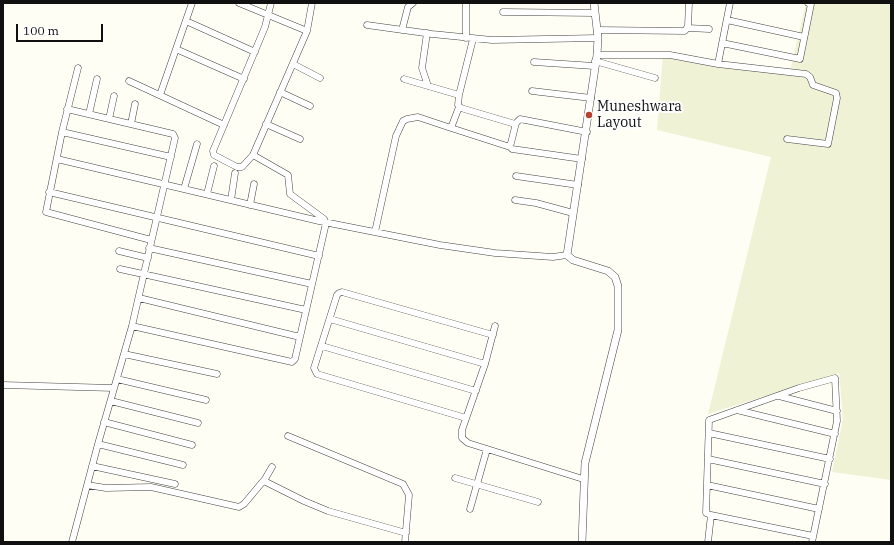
<!DOCTYPE html>
<style>
body{margin:0}
#map{position:relative;width:894px;height:545px;overflow:hidden;background:#fefef4;font-family:"IBM Plex Serif",serif}
canvas{display:block}
.frame{position:absolute;inset:0;border:4px solid #101010;pointer-events:none}
.scale{position:absolute;left:16px;top:24px;width:87px;height:18px;box-sizing:border-box;border:2px solid #101010;border-top:0;padding-left:5px;font-size:12px;line-height:14px;white-space:nowrap;color:#101010;-webkit-text-stroke:3px #fff;paint-order:stroke}
</style>
<div id="map">
<canvas width="894" height="545"></canvas>
<div class="frame"></div>
<div class="scale">100 m</div>
</div>
<script>
const ctx = document.querySelector('canvas').getContext('2d');
ctx.lineJoin = 'round';
function fillPath(path, color) {
  ctx.fillStyle = color;
  ctx.fill(path, 'evenodd');
}
function shape(rows) {
  const path = new Path2D();
  for (const r of rows) {
    path.moveTo(r[0], r[1]);
    for (let i = 2; i < r.length; i += 2) path.lineTo(r[i], r[i + 1]);
  }
  return path;
}
function stroke(path, color, width, dash) {
  ctx.strokeStyle = color;
  ctx.lineWidth = width;
  ctx.lineCap = dash ? 'butt' : 'round';
  ctx.setLineDash(dash || []);
  ctx.stroke(path);
}
function label(font, color, halo, rows, align = 'center') {
  ctx.font = font + ' "IBM Plex Serif",serif';
  ctx.lineWidth = 4;
  ctx.setLineDash([]);
  ctx.textBaseline = 'middle';
  ctx.strokeStyle = halo;
  ctx.fillStyle = color;
  for (const [text, x, y, turn = 0] of rows) {
    ctx.save();
    ctx.translate(x, y);
    ctx.rotate((+turn || 0) * Math.PI / 180);
    ctx.textAlign = isNaN(turn) ? turn : align;
    if (halo) ctx.strokeText(text, 0, 0);
    ctx.fillText(text, 0, 0);
    ctx.restore();
  }
}
fillPath(shape([
 [806,3,891,3,891,480,832,472,843,419,839,373,708,414,771,157,657,130,663,54,789,75]
]), '#f0f2d6');
const minor = shape([
 [503,12,595,13],
 [727,20,804,37],
 [186,21,255,52],
 [367,25,432,34,492,40,598,38],
 [688,28,709,29],
 [402,30,408,7,413,3],
 [597,30,685,31,688,26,689,3],
 [307,31,312,3],
 [427,33,422,68,428,86],
 [466,38,466,3],
 [722,43,800,59,811,4,808,3],
 [176,49,244,79],
 [597,55,670,55,718,64,806,74,810,77,813,85,836,93,837,98,828,144,787,139],
 [595,61,655,78],
 [534,62,594,66],
 [293,64,320,78],
 [718,64,730,3],
 [78,68,62,132,46,212,151,240],
 [404,79,459,95,458,105,461,108,515,124,520,119,587,132],
 [129,81,224,125],
 [532,91,591,98],
 [280,92,310,106],
 [160,95,192,3],
 [459,95,473,39],
 [459,107,451,128,510,147],
 [67,109,173,134,175,138,132,326,98,444,72,542],
 [89,114,97,79],
 [109,119,114,96],
 [516,123,510,147,512,149,582,159],
 [131,124,135,104],
 [266,124,300,139],
 [62,132,171,157],
 [253,155,242,167,237,167,214,155,213,151,265,27,271,3],
 [57,159,319,221,440,245,495,253,553,257,567,255],
 [516,176,578,185],
 [184,189,197,144],
 [49,192,319,256],
 [207,194,214,166],
 [231,200,235,173],
 [515,200,536,203,573,213],
 [250,205,254,184],
 [375,232,396,136,403,121,407,119,418,117,451,128],
 [149,248,312,284],
 [119,251,148,258],
 [120,269,306,310],
 [139,298,300,337],
 [330,319,485,364],
 [132,326,292,362,295,359,326,223,324,219,290,194,288,175,253,155,307,31,239,3],
 [495,326,485,364,462,430,462,438,468,443,583,479],
 [322,346,476,391],
 [124,354,217,374],
 [117,379,206,400],
 [3,385,114,388],
 [779,396,837,411],
 [111,401,198,423],
 [737,410,835,434],
 [466,418,317,374,314,368,337,295,339,293,342,292,493,335],
 [104,422,192,445],
 [709,433,830,459],
 [288,436,403,484,409,495,405,542],
 [98,444,183,465],
 [708,459,825,484],
 [92,466,175,484],
 [455,478,538,502],
 [264,481,304,501,328,511,406,533],
 [87,485,106,488,151,487,239,507,244,504,265,479,272,467],
 [707,485,819,509],
 [470,509,487,449],
 [711,515,813,536],
 [708,542,711,515,706,513,709,420,799,388,835,378,837,421,812,542]
]);
const tertiary = shape([
 [582,542,585,463,618,330,618,286,615,277,608,271,573,260,567,255,597,55,598,38,594,3]
]);
stroke(minor, '#434343', 7);
stroke(tertiary, '#434343', 8);
stroke(minor, '#fff', 6);
stroke(tertiary, '#fff', 7);
for (const [x, y, r, color] of [
 [589,115,4,"#b44334"]
]) {
  const dot = new Path2D();
  dot.arc(x, y, r, 0, 2 * Math.PI);
  ctx.fillStyle = color;
  ctx.fill(dot);
  stroke(dot, '#fff', 1.5);
}
label('14px', '#101010', '#fff', [
 ["Muneshwara",597,107],
 ["Layout",597,123]
], 'left');
</script>
